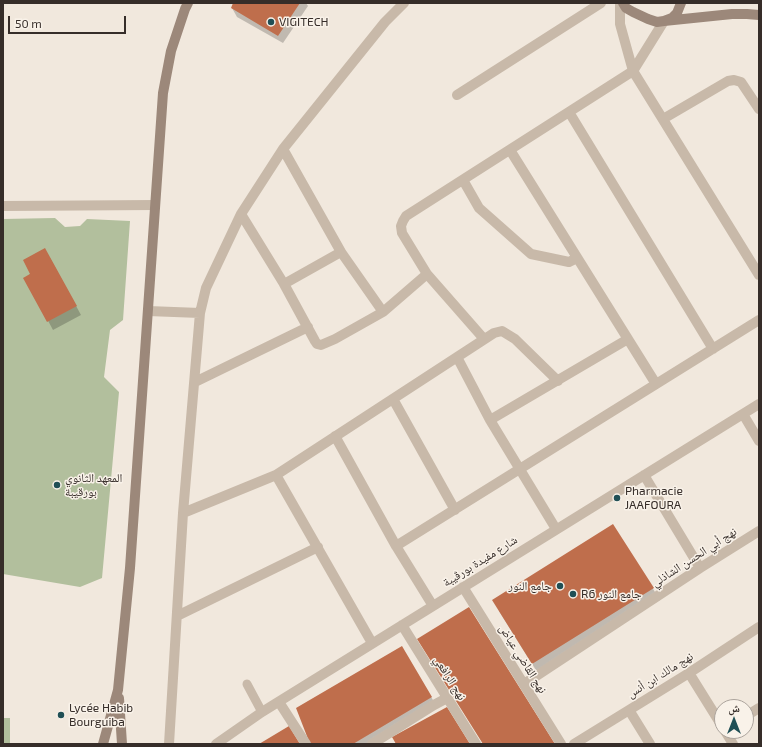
<!DOCTYPE html>
<meta charset="utf-8">
<style>
body{margin:0}
#map{position:relative;width:762px;height:747px;overflow:hidden;background:#f1e8dd;font-family:"Exo 2","Noto Naskh Arabic",sans-serif}
canvas{display:block}
.frame{position:absolute;inset:0;border:4px solid #362d29;pointer-events:none}
.north{position:absolute;left:714px;top:699px;width:40px;height:40px;box-sizing:border-box;background:#f9f2e9;border:1px solid #aba39c;border-radius:50%;rotate:0deg;font-size:11px;font-weight:700;line-height:16px;text-align:center;color:#362d29}
.north::after{content:'';display:block;margin:auto;width:14px;height:18px;background:#204f55;clip-path:polygon(50% 0,100% 100%,50% 72%,0 100%)}
.scale{position:absolute;left:8px;top:16px;width:118px;height:18px;box-sizing:border-box;border:2px solid #362d29;border-top:0;padding-left:5px;font-size:12px;line-height:14px;white-space:nowrap;color:#362d29;-webkit-text-stroke:3px #f9f2e9;paint-order:stroke}
</style>
<div id="map">
<canvas width="762" height="747"></canvas>
<div class="frame"></div>
<div class="north">ش</div>
<div class="scale">50 m</div>
</div>
<script>
const ctx = document.querySelector('canvas').getContext('2d');
ctx.lineJoin = 'round';
function fillPath(path, color) {
  ctx.fillStyle = color;
  ctx.fill(path, 'evenodd');
}
function shape(rows) {
  const path = new Path2D();
  for (const r of rows) {
    path.moveTo(r[0], r[1]);
    for (let i = 2; i < r.length; i += 2) path.lineTo(r[i], r[i + 1]);
  }
  return path;
}
function stroke(path, color, width, dash) {
  ctx.strokeStyle = color;
  ctx.lineWidth = width;
  ctx.lineCap = dash ? 'butt' : 'round';
  ctx.setLineDash(dash || []);
  ctx.stroke(path);
}
function label(font, color, halo, rows, align = 'center') {
  ctx.font = font + ' "Exo 2","Noto Naskh Arabic",sans-serif';
  ctx.lineWidth = 3;
  ctx.setLineDash([]);
  ctx.textBaseline = 'middle';
  ctx.strokeStyle = halo;
  ctx.fillStyle = color;
  for (const [text, x, y, turn = 0] of rows) {
    ctx.save();
    ctx.translate(x, y);
    ctx.rotate((+turn || 0) * Math.PI / 180);
    ctx.textAlign = isNaN(turn) ? turn : align;
    if (halo) ctx.strokeText(text, 0, 0);
    ctx.fillText(text, 0, 0);
    ctx.restore();
  }
}
fillPath(shape([
 [55,218,65,227,80,226,87,219,130,221,123,320,110,330,104,377,119,392,102,578,80,587,3,574,3,219],
 [3,718,10,718,10,744,3,744]
]), '#b2bf9d');
fillPath(shape([
 [235,3,306,3,308,6,283,43,237,17,232,8],
 [50,258,81,315,53,330,25,278],
 [3,424,4,447,3,447],
 [613,525,660,600,539,675,499,611],
 [401,647,436,705,371,744,311,744]
]), '#0003');
fillPath(shape([
 [233,3,300,3,278,36,231,8],
 [45,248,77,306,47,322,23,278,30,274,23,260],
 [613,524,654,588,532,664,492,600],
 [469,607,555,744,483,744,417,639],
 [402,646,432,697,353,744,310,744,296,708],
 [447,707,470,744,396,744,392,737],
 [289,726,300,744,259,744]
]), '#bf6e4c');
stroke(shape([
 [247,684,262,712]
]), '#c8b9a9', 9);
stroke(shape([
 [620,3,620,24,633,71,759,275],
 [457,95,601,3],
 [569,112,713,349],
 [663,119,728,81,734,80,741,82,759,109],
 [283,149,341,252,383,312],
 [510,150,656,384],
 [463,180,479,208,531,254,569,262,577,258],
 [3,206,155,205],
 [241,214,284,284],
 [341,252,284,284,315,341,317,344,321,345,335,339,383,312,427,274],
 [148,311,200,313],
 [484,339,427,274,402,233,401,226,403,221,406,216,633,71,664,21],
 [457,357,490,420,556,529],
 [195,382,308,327],
 [393,399,455,510],
 [743,414,759,441],
 [490,420,628,339],
 [335,436,396,546,433,606],
 [276,475,372,643],
 [644,475,700,568],
 [183,513,276,475,494,333,502,331,515,339,558,381],
 [396,546,759,320],
 [463,587,561,744],
 [177,616,318,547],
 [402,625,476,744],
 [689,673,722,726],
 [524,684,700,568,759,531],
 [279,702,306,744],
 [629,710,650,744],
 [746,716,759,708],
 [725,731,733,744],
 [169,744,183,513,200,313,206,288,241,214,283,149,385,22,404,3],
 [216,744,262,712,759,404],
 [372,744,434,705,447,698],
 [574,744,689,673,759,627]
]), '#c8b9a9', 10);
stroke(shape([
 [623,3,626,8,633,12,648,19,657,22,664,21,672,18,677,13,681,3],
 [664,21,732,14,747,14,759,15],
 [119,698,122,744],
 [103,744,118,690,130,568,163,93,171,51,185,9,188,3]
]), '#9c887a', 10);
for (const [x, y, r, color] of [
 [271,22,4,"#204f55"],
 [57,485,4,"#204f55"],
 [617,498,4,"#204f55"],
 [560,586,4,"#204f55"],
 [573,594,4,"#204f55"],
 [61,715,4,"#204f55"]
]) {
  const dot = new Path2D();
  dot.arc(x, y, r, 0, 2 * Math.PI);
  ctx.fillStyle = color;
  ctx.fill(dot);
  stroke(dot, '#f9f2e9', 1.5);
}
label('12px', '#362d29', '#f9f2e9', [
 ["VIGITECH",279,22],
 ["المعهد الثانوي",65,478],
 ["بورقيبة",65,492],
 ["Pharmacie",625,491],
 ["JAAFOURA",625,505],
 ["جامع النور",552,586,"right"],
 ["R6 جامع النور",581,594],
 ["Lycée Habib",69,708],
 ["Bourguiba",69,722]
], 'left');
label('12px', '#362d29', '#f9f2e9', [
 ["نهج أبي الحسن الشاذلي",694,557,-33],
 ["شارع مفيدة بورڨيبة",480,561,-32],
 ["نهج القاضي عياض",523,659,58],
 ["نهج مالك ابن أنس",660,675,-32],
 ["نهج الرافعي",450,678,58]
]);
</script>
